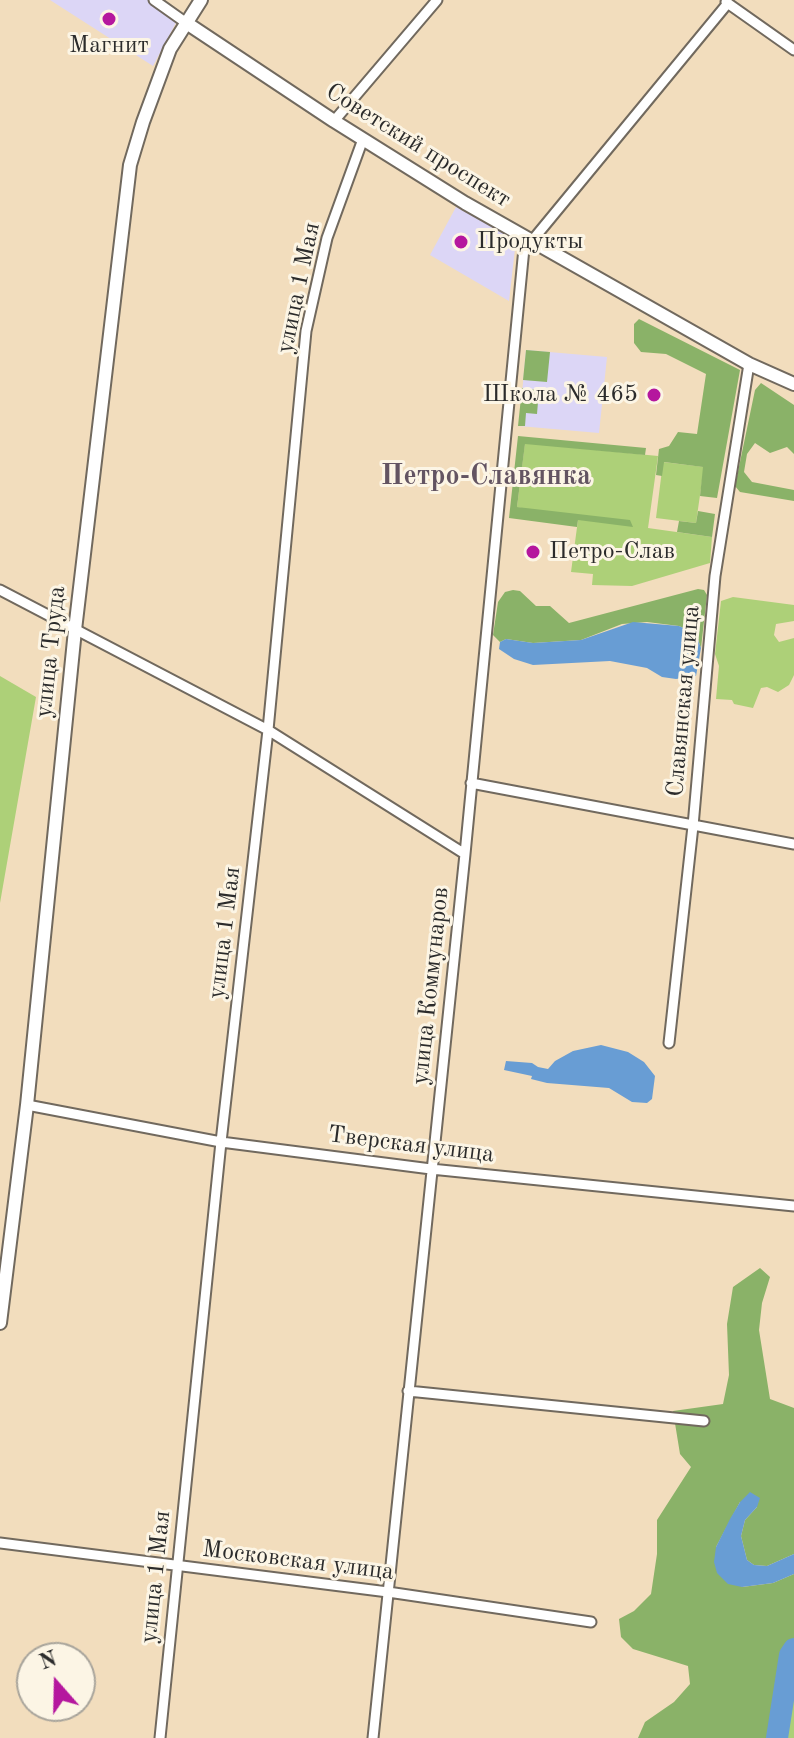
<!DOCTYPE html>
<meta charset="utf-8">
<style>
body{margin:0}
#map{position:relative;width:794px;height:1738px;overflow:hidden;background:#f2ddbd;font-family:"Old Standard TT",serif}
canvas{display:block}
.north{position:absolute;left:16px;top:1642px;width:80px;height:80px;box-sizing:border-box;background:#fcf5e5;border:2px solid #a8a49b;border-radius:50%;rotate:340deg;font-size:22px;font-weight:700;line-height:32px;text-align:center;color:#2b2b2b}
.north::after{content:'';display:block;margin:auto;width:28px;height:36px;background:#b5179e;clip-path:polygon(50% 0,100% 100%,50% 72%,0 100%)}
</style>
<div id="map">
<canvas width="794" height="1738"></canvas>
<div class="north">N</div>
</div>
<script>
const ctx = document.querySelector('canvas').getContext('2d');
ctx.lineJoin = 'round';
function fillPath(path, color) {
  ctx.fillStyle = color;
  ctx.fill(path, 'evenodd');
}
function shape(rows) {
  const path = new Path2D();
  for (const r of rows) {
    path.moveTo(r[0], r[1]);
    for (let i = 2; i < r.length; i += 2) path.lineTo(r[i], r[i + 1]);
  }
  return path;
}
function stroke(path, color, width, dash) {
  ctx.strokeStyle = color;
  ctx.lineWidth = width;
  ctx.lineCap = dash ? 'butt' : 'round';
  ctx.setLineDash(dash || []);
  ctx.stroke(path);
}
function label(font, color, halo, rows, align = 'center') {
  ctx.font = font + ' "Old Standard TT",serif';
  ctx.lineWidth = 6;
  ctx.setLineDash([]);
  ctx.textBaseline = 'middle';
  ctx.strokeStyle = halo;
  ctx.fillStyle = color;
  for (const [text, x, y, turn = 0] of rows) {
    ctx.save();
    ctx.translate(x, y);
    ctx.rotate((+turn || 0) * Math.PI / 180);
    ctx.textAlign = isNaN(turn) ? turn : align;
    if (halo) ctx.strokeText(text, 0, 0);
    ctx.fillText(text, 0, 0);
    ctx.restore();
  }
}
fillPath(shape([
 [50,0,148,0,178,19,153,66],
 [456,207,516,240,509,301,430,255],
 [526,350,607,357,599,433,519,426]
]), '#dcd6f6');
fillPath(shape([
 [525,443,658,456,648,528,712,537,710,563,632,586,592,585,593,574,571,572,578,520,517,507],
 [663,462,704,467,696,523,656,518],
 [733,597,794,605,794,621,776,624,774,635,779,642,794,638,794,675,789,685,778,692,767,687,761,688,753,708,734,704,732,700,716,699,719,666,715,654,721,601],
 [0,676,36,697,0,903],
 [794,1649,794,1738,777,1738,790,1655]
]), '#add078');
fillPath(shape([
 [639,319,740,370,717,498,700,496,703,467,664,462,662,476,656,475,659,449,669,446,678,432,697,434,706,374,666,354,641,352,634,343,634,324],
 [526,350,550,352,547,382,523,380],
 [761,383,794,405,794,454,787,447,770,453,755,443,747,454,744,472,752,482,794,490,794,501,740,492,735,486,755,390],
 [522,388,539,390,537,414,526,413,525,426,518,426],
 [518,436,646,448,645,455,525,444,517,507,630,520,633,527,578,520,577,527,509,518],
 [698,511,715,514,712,537,677,532,679,521,696,523],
 [698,589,704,590,707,595,701,648,696,634,679,626,647,622,622,624,581,640,533,643,506,639,500,642,493,635,498,602,505,592,513,590,520,591,536,606,550,606,569,623],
 [760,1268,770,1277,762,1303,759,1330,770,1399,794,1408,794,1554,767,1566,754,1565,747,1560,741,1536,745,1520,757,1507,740,1502,716,1547,742,1587,773,1583,794,1574,794,1649,790,1655,777,1738,638,1738,645,1722,674,1702,690,1684,688,1666,633,1649,621,1637,619,1619,634,1611,651,1594,657,1554,657,1520,691,1467,680,1454,673,1411,723,1404,729,1375,727,1324,733,1287]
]), '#8ab268');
fillPath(shape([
 [633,622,679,626,696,634,701,648,696,676,676,679,662,677,647,668,610,661,533,665,514,659,499,649,500,642,506,639,533,643,581,640],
 [601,1045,628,1052,644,1062,655,1076,652,1099,647,1103,632,1102,609,1088,547,1083,531,1079,532,1076,504,1070,506,1061,532,1063,538,1067,548,1069,555,1061,573,1051],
 [750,1492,760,1498,757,1507,745,1520,741,1536,747,1560,754,1565,767,1566,794,1554,794,1574,773,1583,742,1587,728,1584,717,1573,714,1562,716,1547,730,1519,740,1502]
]), '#689dd4');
stroke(shape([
 [777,1738,790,1655,794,1649]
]), '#689dd4', 22);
const minor = shape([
 [154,0,185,22],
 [726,2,794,50],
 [334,121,437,0],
 [531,242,728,3],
 [0,590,268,730,465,854],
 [471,783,794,844],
 [669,1043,693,826,715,576,749,364],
 [27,1105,221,1142,431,1169,794,1206],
 [408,1391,704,1421],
 [0,1543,388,1592,591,1622],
 [160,1738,221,1142,268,730,306,331,327,238,363,139],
 [373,1738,465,854,525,238]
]);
const tertiary = shape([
 [185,22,334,121,465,203,749,364,794,384],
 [0,1323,27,1105,75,630,130,165,143,122,170,49,201,0]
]);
stroke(minor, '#71695e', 13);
stroke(tertiary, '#71695e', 16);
stroke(minor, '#fff', 9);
stroke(tertiary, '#fff', 12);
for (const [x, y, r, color] of [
 [109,19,8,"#b5179e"],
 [461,242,8,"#b5179e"],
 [654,395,8,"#b5179e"],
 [533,552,8,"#b5179e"]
]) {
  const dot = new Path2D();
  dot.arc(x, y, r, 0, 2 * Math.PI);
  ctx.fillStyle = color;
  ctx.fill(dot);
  stroke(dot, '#fcf5e5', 3);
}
label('24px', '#2b2b2b', '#fcf5e5', [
 ["Магнит",109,46,"center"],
 ["Продукты",477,242],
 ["Школа № 465",638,395,"right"],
 ["Петро-Слав",549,552]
], 'left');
label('24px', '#2b2b2b', '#fcf5e5', [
 ["Советский проспект",418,146,32],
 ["улица 1 Мая",299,288,-78],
 ["улица Труда",51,652,-84],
 ["Славянская улица",684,701,-85],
 ["улица 1 Мая",225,933,-83],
 ["улица Коммунаров",431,986,-84],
 ["Тверская улица",411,1145,7],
 ["Московская улица",298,1561,7],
 ["улица 1 Мая",156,1577,-84]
]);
label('bold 28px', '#635462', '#fcf5e5', [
 ["Петро-Славянка",486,477]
]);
</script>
